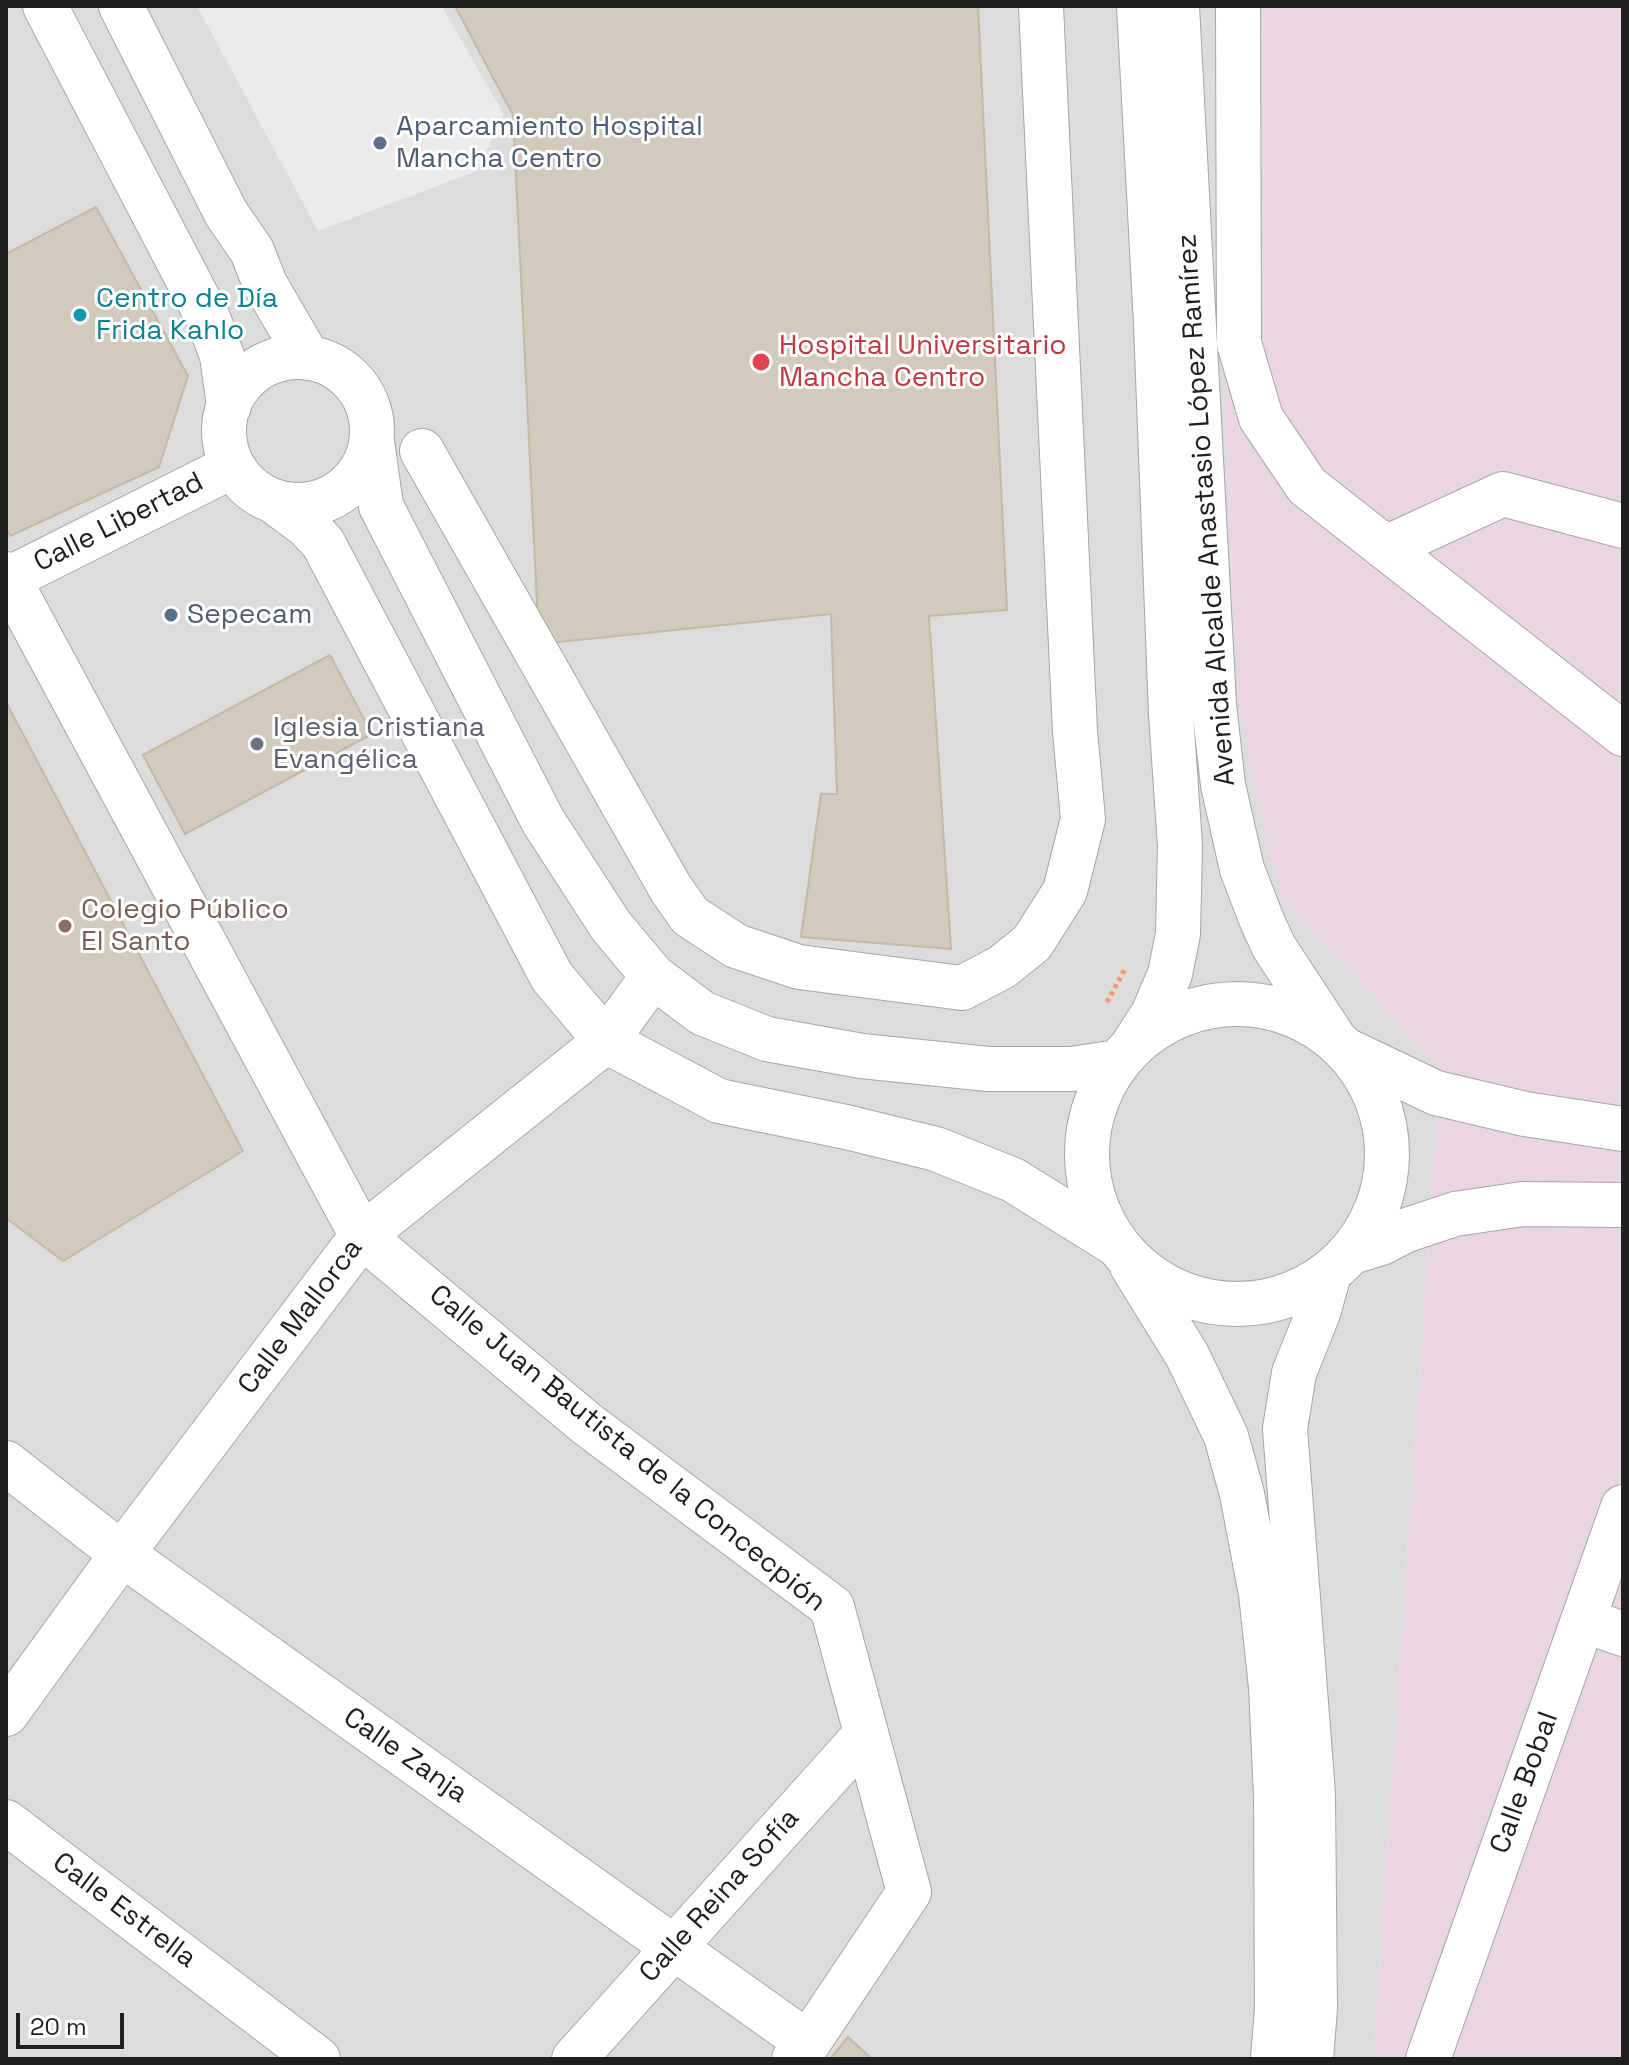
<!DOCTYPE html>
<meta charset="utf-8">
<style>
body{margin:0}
#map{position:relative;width:1629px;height:2065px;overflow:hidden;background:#f1efe4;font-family:"Space Grotesk",sans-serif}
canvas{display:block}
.frame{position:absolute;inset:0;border:8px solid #1f1f1f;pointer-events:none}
.scale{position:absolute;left:16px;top:2013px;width:108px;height:36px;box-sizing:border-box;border:4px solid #1f1f1f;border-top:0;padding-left:10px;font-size:24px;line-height:28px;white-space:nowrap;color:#1f1f1f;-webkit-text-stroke:6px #fff;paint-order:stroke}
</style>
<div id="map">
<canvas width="1629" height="2065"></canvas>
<div class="frame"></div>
<div class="scale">20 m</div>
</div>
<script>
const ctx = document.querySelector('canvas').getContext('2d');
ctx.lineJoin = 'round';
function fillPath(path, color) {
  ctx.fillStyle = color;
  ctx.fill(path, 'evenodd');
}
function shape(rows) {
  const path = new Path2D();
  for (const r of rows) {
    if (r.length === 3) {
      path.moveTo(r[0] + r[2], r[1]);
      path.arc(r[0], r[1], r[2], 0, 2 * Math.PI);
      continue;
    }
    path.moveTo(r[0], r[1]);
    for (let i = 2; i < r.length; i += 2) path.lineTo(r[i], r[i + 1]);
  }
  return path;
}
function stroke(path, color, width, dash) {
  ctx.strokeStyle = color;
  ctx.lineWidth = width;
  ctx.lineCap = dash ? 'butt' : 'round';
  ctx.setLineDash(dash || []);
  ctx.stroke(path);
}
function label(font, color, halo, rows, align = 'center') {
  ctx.font = font + ' "Space Grotesk",sans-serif';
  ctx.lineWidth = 6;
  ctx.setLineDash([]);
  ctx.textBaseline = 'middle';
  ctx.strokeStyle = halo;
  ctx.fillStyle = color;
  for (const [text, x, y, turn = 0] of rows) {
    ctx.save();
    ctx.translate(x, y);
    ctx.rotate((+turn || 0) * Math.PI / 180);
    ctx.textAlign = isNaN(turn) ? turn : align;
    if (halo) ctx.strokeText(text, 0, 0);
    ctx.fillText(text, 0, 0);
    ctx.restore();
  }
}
fillPath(shape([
 [6,6,1623,6,1440,1068,1373,2059,6,2059]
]), '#dddcdc');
fillPath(shape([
 [1219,6,1623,6,1623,2059,1373,2059,1440,1068,1280,896,1240,715,1228,535]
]), '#ead5e2');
fillPath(shape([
 [197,6,442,6,504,115,477,171,318,231]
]), '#ebebeb');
const building = shape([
 [455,6,978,6,1007,610,929,616,951,949,801,937,821,794,837,794,831,614,539,644,513,115,455,6],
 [96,207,188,376,159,467,10,536,6,528,6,254,96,207],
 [330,655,372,734,185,834,143,755,330,655],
 [6,702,243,1151,63,1261,6,1218,6,702],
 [848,2037,872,2059,830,2059,848,2037]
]);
fillPath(building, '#d1cabd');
stroke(building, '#c4b9a5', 2);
const minor = shape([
 [45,6,208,318,222,356,229,406],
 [121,6,226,213,252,251,265,284,308,358],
 [1177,6,1214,705,1223,785,1242,869,1262,921,1274,947,1333,1037],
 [1238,6,1239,343,1261,418,1307,486,1623,734],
 [298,431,74],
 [372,441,381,506,543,821,611,926,653,976,702,1013,767,1039,862,1056,988,1069,1072,1069,1118,1062],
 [422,451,671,889,690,916,736,946,799,967,962,988,1002,967,1032,943,1065,891,1083,819,1075,731,1041,6],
 [275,502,306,525,323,543,552,977,606,1041,719,1101,846,1127,936,1149,1013,1180,1116,1244],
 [1388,547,1503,494,1623,526],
 [6,574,362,1236,587,1424,832,1607,909,1892,808,2043,794,2059],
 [6,580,233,466],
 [1237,1154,150],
 [1133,1045,1153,1014,1170,974,1178,934,1180,846,1171,714,1156,324,1139,6],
 [1348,1051,1436,1093,1525,1114,1623,1129],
 [1352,1252,1381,1243,1404,1231,1455,1214,1523,1204,1623,1205],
 [1132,1266,1187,1355,1226,1436,1242,1494,1261,1594,1271,1687,1276,1796,1277,2009,1273,2059],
 [6,1463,122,1554,808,2043],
 [1583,1620,1623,1634],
 [6,1714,136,1535,362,1236,606,1041,653,976],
 [6,1822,318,2059],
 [574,2059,866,1734],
 [1311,2059,1315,2008,1313,1794,1285,1429,1294,1373,1318,1313,1329,1274],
 [1428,2059,1623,1507]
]);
stroke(minor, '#a6a6a6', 46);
stroke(shape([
 [1107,1002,1125,969]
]), '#ff9667', 5, [4, 4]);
stroke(minor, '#fff', 44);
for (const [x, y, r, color] of [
 [380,143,8,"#5c6f8a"],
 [80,315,8,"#0f9aa8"],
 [761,362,10,"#e0444e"],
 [171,615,8,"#5c6f8a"],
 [257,744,8,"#6b7280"],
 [65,926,8,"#8d6e63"]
]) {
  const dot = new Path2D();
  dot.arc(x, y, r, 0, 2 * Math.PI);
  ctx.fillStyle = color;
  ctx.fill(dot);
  stroke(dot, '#fff', 3);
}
label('28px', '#4e5e75', '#fff', [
 ["Aparcamiento Hospital",396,127],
 ["Mancha Centro",396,159],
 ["Sepecam",187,615]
], 'left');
label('28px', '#0d838f', '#fff', [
 ["Centro de Día",96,299],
 ["Frida Kahlo",96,331]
], 'left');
label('28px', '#be3a42', '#fff', [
 ["Hospital Universitario",779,346],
 ["Mancha Centro",779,378]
], 'left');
label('28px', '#1f1f1f', '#fff', [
 ["Avenida Alcalde Anastasio López Ramírez",1207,510,-94],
 ["Calle Libertad",119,523,-27],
 ["Calle Mallorca",301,1317,-53],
 ["Calle Juan Bautista de la Concecpión",627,1449,39],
 ["Calle Zanja",405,1756,35],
 ["Calle Bobal",1525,1783,-70],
 ["Calle Reina Sofía",720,1896,-48],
 ["Calle Estrella",124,1911,37]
]);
label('28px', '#5b616d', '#fff', [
 ["Iglesia Cristiana",273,728],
 ["Evangélica",273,760]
], 'left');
label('28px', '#785e54', '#fff', [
 ["Colegio Público",81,910],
 ["El Santo",81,942]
], 'left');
</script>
